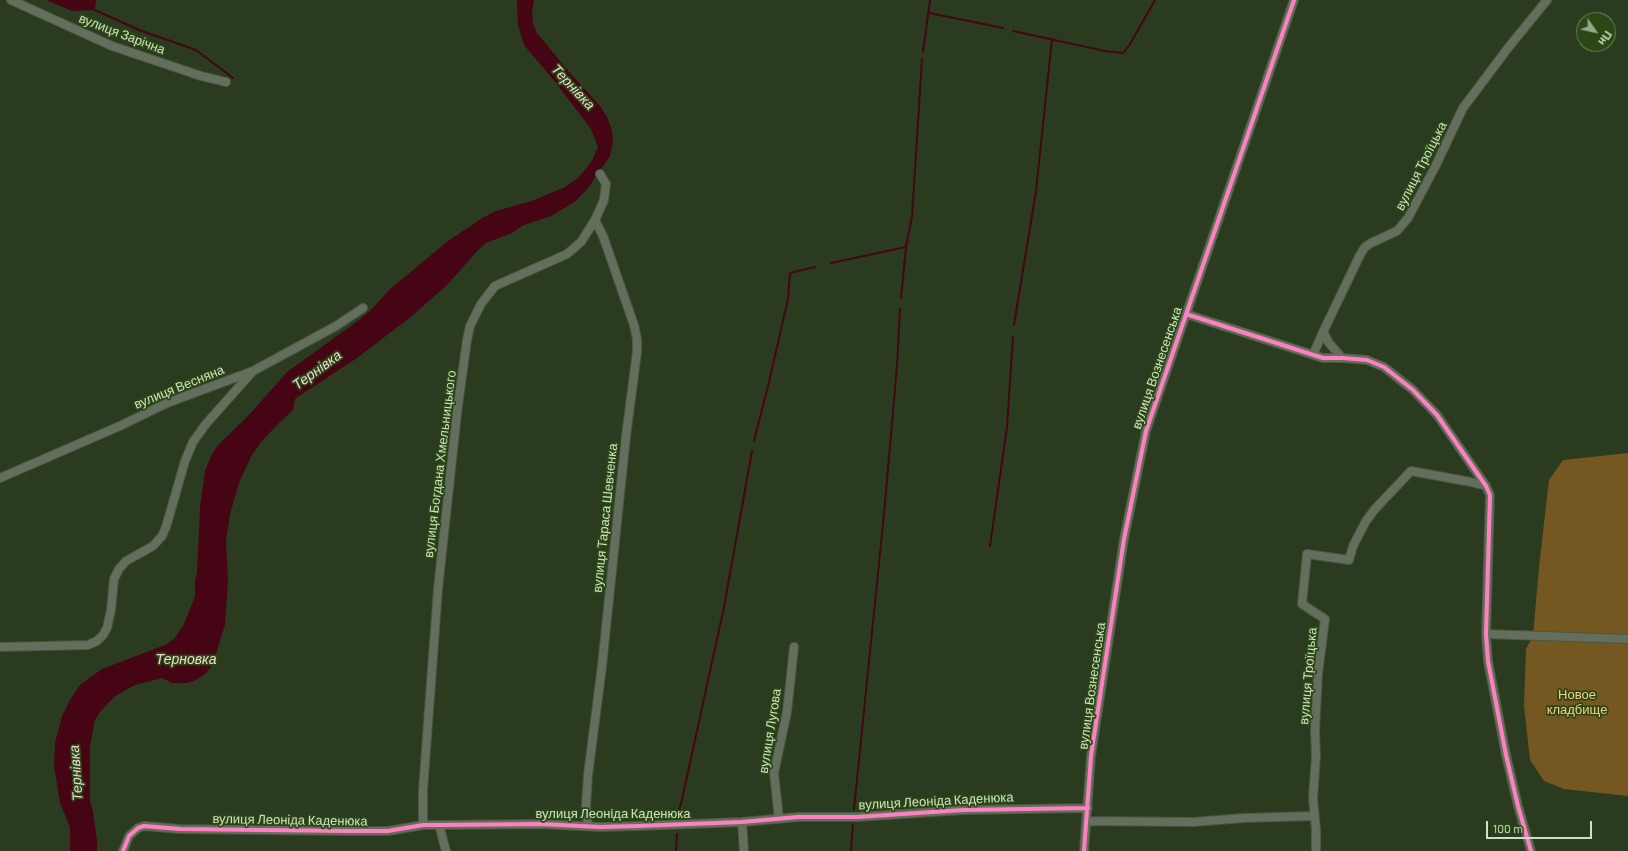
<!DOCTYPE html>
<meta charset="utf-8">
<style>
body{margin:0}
#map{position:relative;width:1628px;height:851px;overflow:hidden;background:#2b3b20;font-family:Barlow,sans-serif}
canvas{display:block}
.north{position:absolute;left:1576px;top:12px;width:40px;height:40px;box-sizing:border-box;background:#2a4714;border:1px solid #6c845a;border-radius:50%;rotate:124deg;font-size:11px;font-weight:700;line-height:16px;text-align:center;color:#cee0c4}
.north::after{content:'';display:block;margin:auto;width:14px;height:18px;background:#95a68b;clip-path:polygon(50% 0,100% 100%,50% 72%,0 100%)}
.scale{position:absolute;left:1486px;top:821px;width:106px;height:18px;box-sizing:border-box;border:2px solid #cee0c4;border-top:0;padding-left:5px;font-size:12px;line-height:14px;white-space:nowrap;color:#cee0c4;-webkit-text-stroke:3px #2a4714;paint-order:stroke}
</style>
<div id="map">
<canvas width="1628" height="851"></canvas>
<div class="north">Пн</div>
<div class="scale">100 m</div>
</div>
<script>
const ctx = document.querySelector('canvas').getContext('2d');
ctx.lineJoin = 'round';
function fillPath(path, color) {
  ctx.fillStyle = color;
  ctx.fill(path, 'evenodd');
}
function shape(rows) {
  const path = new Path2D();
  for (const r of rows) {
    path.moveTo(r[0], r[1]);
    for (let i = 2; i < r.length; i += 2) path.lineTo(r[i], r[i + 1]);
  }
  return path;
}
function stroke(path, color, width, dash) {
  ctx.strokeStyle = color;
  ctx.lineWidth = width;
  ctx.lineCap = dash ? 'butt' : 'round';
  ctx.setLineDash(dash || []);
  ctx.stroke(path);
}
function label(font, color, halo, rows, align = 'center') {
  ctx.font = font + ' Barlow,sans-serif';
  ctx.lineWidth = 3.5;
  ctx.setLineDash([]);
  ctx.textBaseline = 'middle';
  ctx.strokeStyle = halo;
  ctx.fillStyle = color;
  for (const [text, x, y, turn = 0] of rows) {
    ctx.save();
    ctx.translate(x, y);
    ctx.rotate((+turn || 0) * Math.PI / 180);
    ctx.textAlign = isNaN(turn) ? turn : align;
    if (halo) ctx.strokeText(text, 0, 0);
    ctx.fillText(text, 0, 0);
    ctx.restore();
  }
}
fillPath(shape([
 [1628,453,1628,796,1564,789,1544,781,1530,760,1524,706,1526,649,1533,636,1539,567,1549,480,1563,460]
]), '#755721');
fillPath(shape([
 [46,0,96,0,95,10,72,11],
 [517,0,534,0,532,12,533,24,537,33,570,73,600,106,607,117,612,130,613,142,610,156,588,188,576,201,551,216,524,225,512,233,486,243,478,250,448,284,412,316,357,358,299,396,295,399,293,410,278,424,261,442,252,455,240,480,230,514,226,540,228,581,225,625,212,666,204,675,194,681,187,683,172,683,162,678,135,685,115,696,100,712,95,720,90,746,90,801,93,811,97,841,97,851,70,851,70,827,60,803,54,765,55,743,62,716,70,700,80,685,102,669,165,645,174,639,184,624,195,596,195,581,197,573,200,507,205,471,212,454,218,445,249,415,287,372,359,320,372,309,389,290,448,241,484,217,496,211,532,201,565,187,579,177,592,161,598,147,591,129,556,83,524,45,518,25]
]), '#460514');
stroke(shape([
 [95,10,139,30,196,50,233,78],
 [929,13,1003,28],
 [1013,31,1105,51,1123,53,1130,44,1155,0],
 [923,52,930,0],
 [831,263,906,247],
 [901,298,906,247,912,216,922,59],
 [1014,325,1036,191,1052,39],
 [754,441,769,382,788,299,790,273,815,267],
 [990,546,1007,427,1013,337],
 [854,809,884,514,897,366,900,309],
 [676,818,681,804,724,607,752,451],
 [676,851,677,834],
 [851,851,853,824]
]), '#460514', 2);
const minor = shape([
 [11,0,112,46,201,76,226,82],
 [1186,314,1323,358,1342,358,1367,360,1384,367,1413,390,1437,415,1486,486,1490,495,1486,634,1488,661,1506,755,1518,806,1531,851],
 [1313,355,1323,332],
 [1342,358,1329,343,1323,332,1360,255,1365,247,1371,243,1397,231,1408,218,1435,167,1463,108,1508,48,1547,0],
 [0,478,122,425,167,403,253,371,336,326,363,308],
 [1486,634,1628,639],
 [0,647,88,645,97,641,103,635,107,628,111,610,114,579,119,569,126,561,153,546,162,536,166,527,185,461,193,442,205,425,253,371],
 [779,819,774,773,787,712,794,647],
 [1087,821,1193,822,1244,818,1314,816],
 [742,822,744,851],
 [423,825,423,790,438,589,457,413,467,340,470,326,481,304,495,286,567,254,581,242,595,220,604,200,606,184,600,174],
 [439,825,446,851],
 [588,826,586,806,588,775,602,666,626,436,637,352,637,339,634,325,603,236,595,220],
 [123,851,129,836,138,828,144,826,180,829,347,831,388,831,423,825,439,825,541,824,600,827,637,826,742,822,798,817,857,817,963,810,1088,808],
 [1084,851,1091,756,1124,539,1146,431,1294,0],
 [1316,851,1316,830,1313,798,1316,756,1315,730,1318,673,1325,619,1302,604,1307,554,1349,560,1353,546,1366,521,1375,509,1411,471,1471,482,1486,486]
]);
stroke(minor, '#4a5741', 10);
stroke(minor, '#636f5c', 8);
stroke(shape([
 [1186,314,1323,358,1342,358,1367,360,1384,367,1413,390,1437,415,1486,486,1490,495,1486,634,1488,661,1506,755,1518,806,1531,851],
 [123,851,129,836,138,828,144,826,180,829,347,831,388,831,423,825,439,825,541,824,600,827,637,826,742,822,798,817,857,817,963,810,1088,808],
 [1084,851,1091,756,1124,539,1146,431,1294,0]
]), '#ff80c0', 4);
label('13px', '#cee0c4', '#2a4714', [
 ["вулиця Зарічна",122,34,21],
 ["вулиця Троїцька",1421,166,-63],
 ["вулиця Вознесенська",1157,368,-71],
 ["вулиця Весняна",179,387,-22],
 ["вулиця Богдана Хмельницького",440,464,-83],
 ["вулиця Тараса Шевченка",605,518,-84],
 ["вулиця Троїцька",1308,676,-85],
 ["вулиця Вознесенська",1092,686,-82],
 ["вулиця Лугова",770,731,-81],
 ["вулиця Леоніда Каденюка",936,801,-3],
 ["вулиця Леоніда Каденюка",613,814],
 ["вулиця Леоніда Каденюка",290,820,1]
]);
label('13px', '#fccd8e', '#2a4714', [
 ["Новое",1577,695],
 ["кладбище",1577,710]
]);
label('italic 14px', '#f3d7d8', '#2a4714', [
 ["Тернівка",573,87,47],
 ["Тернівка",317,370,-36],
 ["Терновка",186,659],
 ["Тернівка",76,773,-94]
]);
</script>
